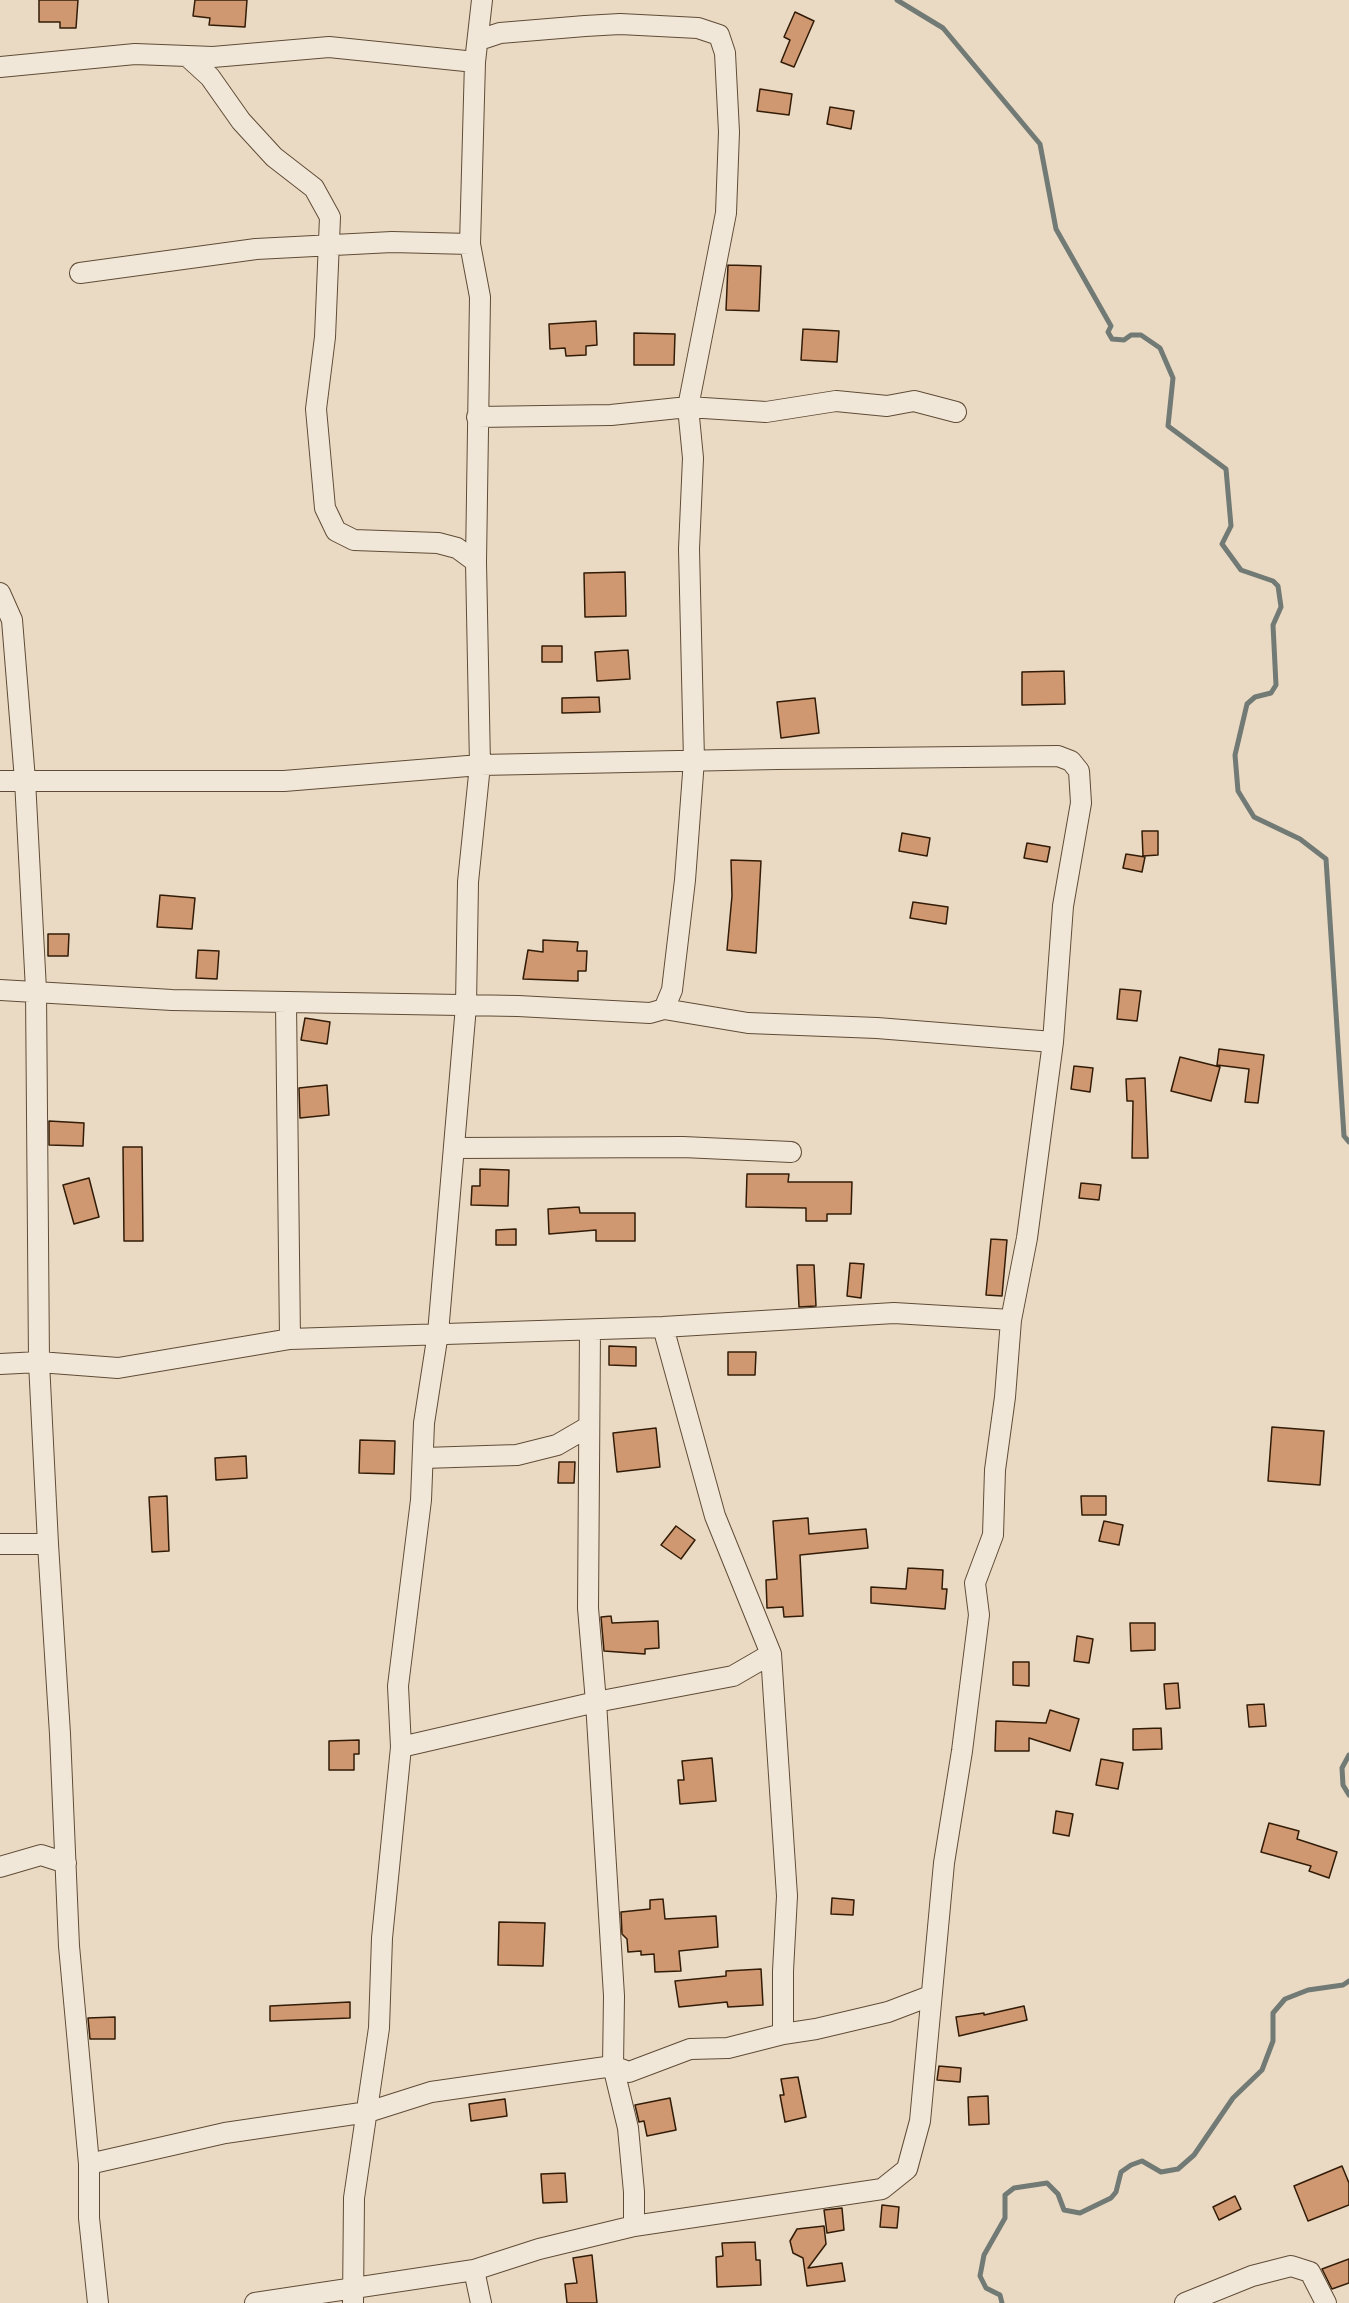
<!DOCTYPE html>
<style>
body{margin:0}
canvas{display:block;background:#eadac3}
</style>
<canvas width="1349" height="2303"></canvas>
<script>
const ctx = document.querySelector('canvas').getContext('2d');
ctx.lineJoin = 'round';
function shape(rows) {
  const path = new Path2D();
  for (const r of rows) {
    path.moveTo(r[0], r[1]);
    for (let i = 2; i < r.length; i += 2) path.lineTo(r[i], r[i + 1]);
  }
  return path;
}
function stroke(path, color, width, dash) {
  ctx.strokeStyle = color;
  ctx.lineWidth = width;
  ctx.lineCap = dash ? 'butt' : 'round';
  ctx.setLineDash(dash || []);
  ctx.stroke(path);
}
function fillPath(path, color) {
  ctx.fillStyle = color;
  ctx.fill(path, 'evenodd');
}
stroke(shape([
 [897,0,943,28,1040,144,1056,229,1111,326,1108,332,1112,339,1124,340,1131,335,1141,335,1160,348,1173,378,1168,426,1226,469,1231,526,1222,544,1241,570,1273,581,1278,586,1281,607,1273,625,1276,685,1271,693,1255,697,1247,704,1235,755,1238,791,1254,817,1300,839,1326,859,1344,1136,1349,1142],
 [1349,1755,1342,1768,1343,1785,1349,1795],
 [1002,2303,1000,2295,986,2288,980,2276,984,2255,1005,2218,1005,2195,1014,2188,1047,2183,1058,2194,1064,2210,1080,2213,1111,2198,1116,2192,1121,2172,1131,2165,1142,2161,1161,2172,1178,2169,1194,2155,1233,2098,1262,2070,1273,2041,1273,2013,1285,1999,1308,1990,1343,1985,1349,1981]
]), '#727a75', 5);
const building = shape([
 [39,0,78,0,76,28,60,28,60,22,39,22,39,0],
 [195,0,247,0,245,27,209,25,210,18,193,16,195,0],
 [795,12,814,21,794,67,781,62,790,40,784,37,795,12],
 [760,89,792,94,789,115,757,111,760,89],
 [830,107,854,111,851,129,827,124,830,107],
 [728,265,761,266,759,311,726,310,728,265],
 [596,321,597,345,586,346,586,355,566,356,565,348,550,349,549,324,596,321],
 [803,329,839,331,837,362,801,360,803,329],
 [634,333,675,334,674,365,634,365,634,333],
 [625,572,626,616,585,617,584,573,625,572],
 [542,646,562,646,562,662,542,662,542,646],
 [628,650,630,679,597,681,595,652,628,650],
 [1064,671,1065,704,1022,705,1022,672,1064,671],
 [599,697,600,712,562,713,562,698,599,697],
 [815,698,819,733,781,738,777,702,815,698],
 [1142,831,1158,831,1158,855,1143,856,1142,831],
 [902,833,930,838,927,856,899,851,902,833],
 [1027,843,1050,847,1047,862,1024,858,1027,843],
 [1126,854,1145,857,1142,872,1123,868,1126,854],
 [731,860,761,861,756,953,727,950,732,896,731,860],
 [160,895,195,898,192,929,157,927,160,895],
 [913,902,948,907,946,924,910,918,913,902],
 [48,934,69,934,68,956,48,956,48,934],
 [543,940,578,942,577,951,587,951,586,971,578,971,578,981,523,979,528,950,543,952,543,940],
 [198,950,219,951,217,979,196,978,198,950],
 [1120,989,1141,991,1137,1021,1117,1019,1120,989],
 [305,1018,330,1022,327,1044,301,1040,305,1018],
 [1219,1049,1264,1055,1258,1103,1245,1102,1249,1069,1217,1065,1219,1049],
 [1180,1057,1220,1067,1211,1101,1171,1091,1180,1057],
 [1074,1066,1093,1068,1090,1092,1071,1089,1074,1066],
 [1145,1078,1148,1158,1132,1158,1133,1101,1127,1101,1126,1079,1145,1078],
 [327,1085,329,1115,300,1118,299,1088,327,1085],
 [49,1121,84,1123,83,1146,49,1145,49,1121],
 [123,1147,142,1147,143,1241,124,1241,123,1147],
 [480,1169,509,1170,508,1206,471,1205,472,1186,480,1186,480,1169],
 [747,1174,789,1174,788,1182,852,1182,851,1214,827,1214,827,1221,806,1221,806,1208,746,1207,747,1174],
 [89,1178,99,1217,74,1224,63,1185,89,1178],
 [1081,1183,1101,1185,1099,1200,1079,1198,1081,1183],
 [579,1207,580,1213,635,1213,635,1241,596,1241,596,1230,549,1234,548,1209,579,1207],
 [516,1229,516,1245,496,1245,496,1230,516,1229],
 [991,1239,1007,1240,1002,1296,986,1295,991,1239],
 [850,1263,864,1264,861,1298,847,1296,850,1263],
 [797,1265,814,1265,816,1306,799,1307,797,1265],
 [609,1346,636,1347,636,1366,609,1365,609,1346],
 [728,1352,756,1352,755,1375,728,1375,728,1352],
 [1272,1427,1324,1431,1320,1485,1268,1481,1272,1427],
 [656,1428,660,1467,617,1472,613,1433,656,1428],
 [360,1440,395,1441,394,1474,359,1473,360,1440],
 [246,1456,247,1478,216,1480,215,1458,246,1456],
 [559,1462,575,1462,574,1483,558,1483,559,1462],
 [167,1496,169,1551,152,1552,149,1497,167,1496],
 [1081,1496,1106,1496,1106,1515,1082,1515,1081,1496],
 [808,1518,809,1534,866,1529,868,1548,800,1555,803,1616,784,1617,783,1607,767,1608,766,1580,777,1579,773,1521,808,1518],
 [1104,1521,1123,1525,1119,1545,1099,1541,1104,1521],
 [676,1526,695,1540,681,1559,661,1545,676,1526],
 [908,1568,943,1570,942,1589,947,1589,945,1609,871,1603,871,1587,906,1589,908,1568],
 [611,1616,612,1623,658,1621,659,1648,645,1649,645,1654,604,1651,601,1617,611,1616],
 [1130,1623,1155,1623,1155,1650,1131,1651,1130,1623],
 [1077,1636,1093,1639,1089,1663,1074,1661,1077,1636],
 [1013,1662,1029,1662,1029,1686,1013,1685,1013,1662],
 [1178,1683,1180,1708,1166,1709,1164,1684,1178,1683],
 [1264,1704,1266,1726,1249,1727,1247,1705,1264,1704],
 [1050,1710,1079,1719,1070,1751,1029,1738,1029,1751,995,1751,996,1721,1046,1723,1050,1710],
 [1161,1728,1162,1749,1133,1750,1133,1729,1161,1728],
 [359,1740,359,1754,354,1754,354,1770,329,1770,329,1741,359,1740],
 [712,1758,716,1801,680,1804,678,1780,684,1780,682,1761,712,1758],
 [1101,1759,1123,1763,1118,1789,1096,1785,1101,1759],
 [1056,1811,1073,1814,1069,1836,1053,1833,1056,1811],
 [1269,1823,1299,1831,1297,1839,1337,1852,1329,1878,1309,1871,1311,1866,1261,1852,1269,1823],
 [832,1898,854,1900,853,1915,831,1914,832,1898],
 [663,1899,665,1919,716,1916,718,1947,679,1951,681,1971,655,1972,654,1954,641,1955,641,1951,628,1952,627,1939,622,1934,621,1912,650,1909,650,1900,663,1899],
 [499,1922,545,1923,543,1966,498,1965,499,1922],
 [761,1969,763,2005,728,2007,727,2002,679,2007,675,1981,726,1976,726,1971,761,1969],
 [350,2002,350,2018,270,2021,270,2006,350,2002],
 [1024,2006,1027,2020,959,2036,956,2017,984,2013,984,2015,1024,2006],
 [115,2017,115,2039,90,2039,88,2018,115,2017],
 [939,2066,961,2068,960,2082,937,2080,939,2066],
 [798,2077,806,2117,785,2122,780,2095,784,2095,781,2079,798,2077],
 [988,2096,989,2124,969,2125,968,2097,988,2096],
 [670,2098,676,2130,647,2136,644,2121,639,2122,635,2105,670,2098],
 [505,2099,507,2116,471,2121,469,2104,505,2099],
 [1342,2166,1349,2183,1349,2205,1308,2221,1294,2186,1342,2166],
 [565,2173,567,2202,543,2203,541,2174,565,2173],
 [1235,2196,1241,2209,1219,2220,1213,2207,1235,2196],
 [882,2205,899,2207,897,2228,880,2227,882,2205],
 [842,2208,844,2230,827,2233,824,2210,842,2208],
 [824,2226,826,2244,808,2268,842,2263,845,2281,807,2286,803,2258,793,2253,790,2241,797,2229,824,2226],
 [755,2242,756,2260,760,2260,761,2285,717,2287,716,2257,723,2256,722,2243,755,2242],
 [592,2255,597,2303,567,2303,565,2284,577,2283,573,2258,592,2255],
 [1349,2259,1349,2283,1332,2289,1322,2269,1349,2259]
]);
fillPath(building, '#cf9871');
stroke(building, '#321c07', 1.5);
const minor = shape([
 [187,56,210,77,241,121,274,157,314,188,330,217,325,337,316,409,325,508,336,531,354,540,438,543,457,548,476,562],
 [0,67,135,54,213,57,329,47,475,62],
 [80,273,256,249,392,242,470,244],
 [477,417,611,415,688,407,766,412,836,401,887,406,914,401,956,412],
 [0,593,12,620,25,780,36,990,39,1362,48,1544,60,1734,69,1946,89,2164,89,2218,98,2303],
 [0,781,284,781,480,765,777,759,1058,756,1071,761,1079,771,1081,803,1063,906,1053,1042,1027,1238,1011,1320,1005,1397,995,1470,993,1535,975,1583,979,1615,962,1751,944,1863,920,2121,907,2169,882,2189,634,2226,539,2249,474,2270,255,2303],
 [0,990,172,1000,518,1006,650,1013,664,1009,672,990,685,880,694,760,689,549,693,458,688,407,726,213,729,132,725,53,719,35,698,28,620,24,585,26,500,33,479,40],
 [286,1003,290,1339],
 [664,1009,748,1023,877,1028,1053,1042],
 [454,1148,683,1147,791,1152],
 [663,1327,715,1516,771,1654,787,1896,783,1971,783,2034],
 [590,1330,588,1608,596,1702,614,1996,613,2066,628,2128,634,2192,634,2226],
 [0,1364,39,1362,118,1368,290,1339,663,1327,894,1313,1011,1320],
 [424,1458,517,1455,557,1445,588,1427],
 [0,1544,48,1544],
 [401,1747,596,1702,733,1676,771,1654],
 [0,1867,41,1855,66,1863],
 [89,2164,225,2133,368,2112,431,2092,613,2066,629,2072,690,2049,728,2048,783,2034,816,2029,888,2012,930,1996],
 [474,2270,481,2303],
 [353,2303,354,2198,379,2028,382,1938,401,1747,398,1686,421,1500,424,1423,438,1333,466,1006,468,882,480,765,476,562,480,297,470,244,475,62,482,0],
 [1185,2303,1252,2276,1291,2266,1310,2272,1326,2303]
]);
stroke(minor, '#604c36', 22);
stroke(minor, '#f1e7d8', 20);
</script>
